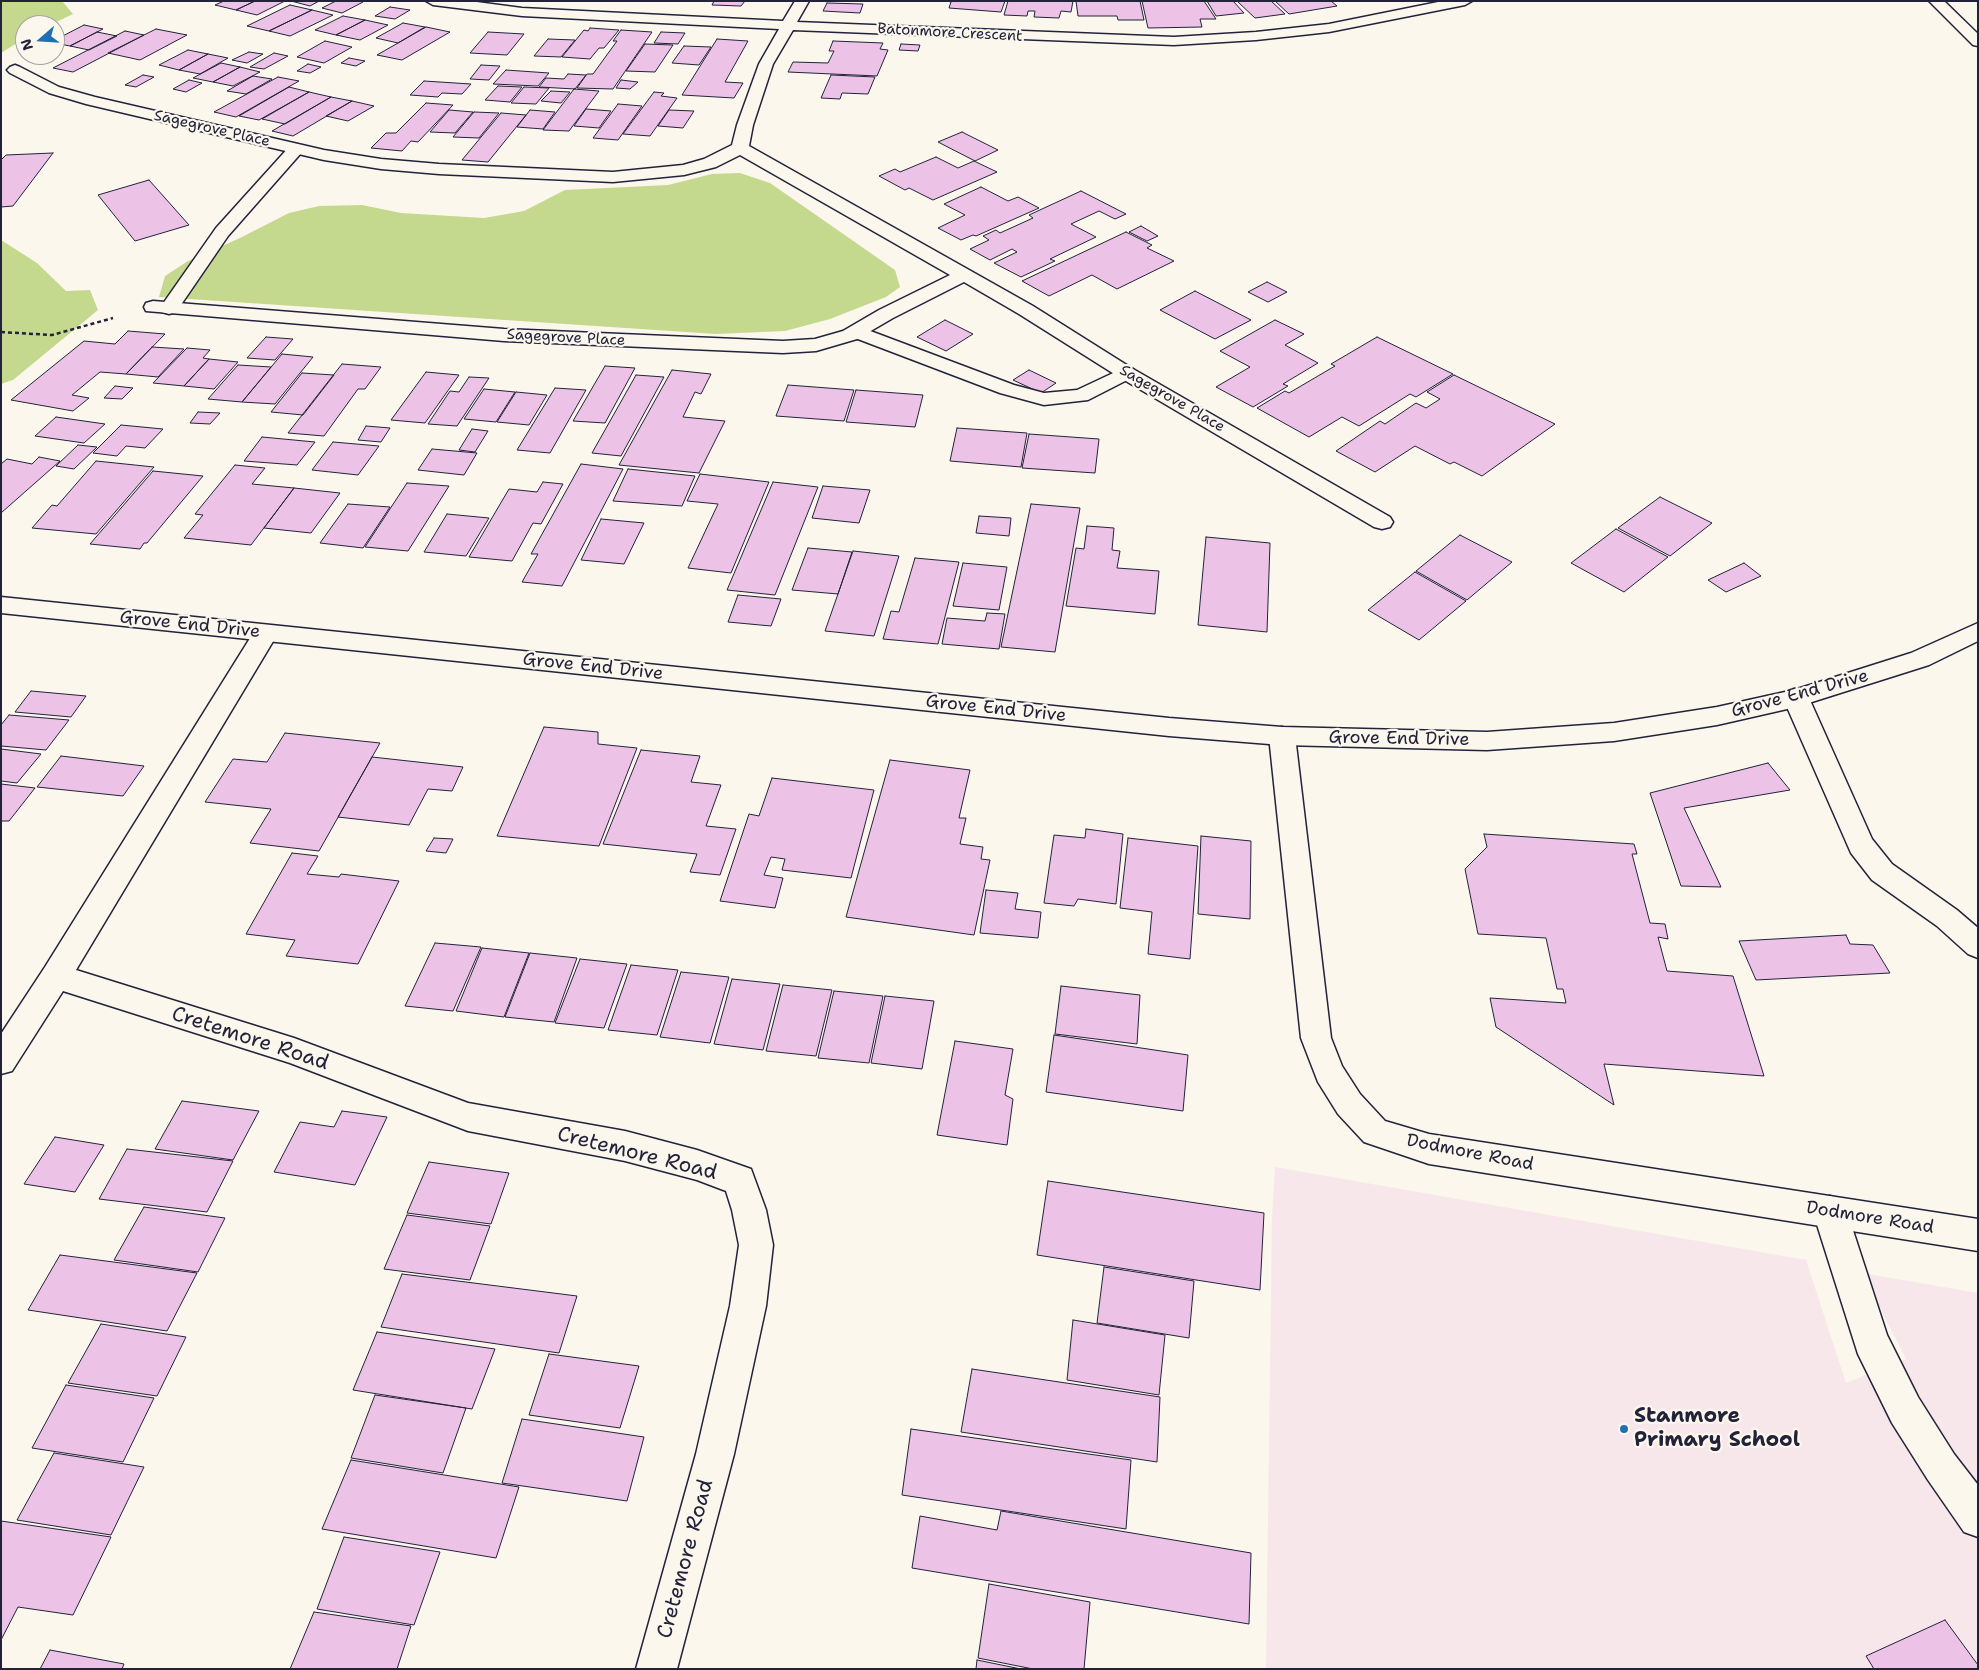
<!DOCTYPE html>
<style>
body{margin:0}
#map{position:relative;width:1979px;height:1670px;overflow:hidden;background:#fbf7ec;font-family:"Shantell Sans",sans-serif}
canvas{display:block}
.frame{position:absolute;inset:0;border:2px solid #22223b;pointer-events:none}
.north{position:absolute;left:15px;top:15px;width:50px;height:50px;box-sizing:border-box;background:#fbf7ec;border:1px solid #a4a2a5;border-radius:50%;rotate:251deg;font-size:14px;font-weight:700;line-height:20px;text-align:center;color:#22223b}
.north::after{content:'';display:block;margin:auto;width:18px;height:22px;background:#1f6fb2;clip-path:polygon(50% 0,100% 100%,50% 72%,0 100%)}
</style>
<div id="map">
<canvas width="1979" height="1670"></canvas>
<div class="frame"></div>
<div class="north">N</div>
</div>
<script>
const ctx = document.querySelector('canvas').getContext('2d');
ctx.lineJoin = 'round';
function fillPath(path, color) {
  ctx.fillStyle = color;
  ctx.fill(path, 'evenodd');
}
function shape(rows) {
  const path = new Path2D();
  for (const r of rows) {
    path.moveTo(r[0], r[1]);
    for (let i = 2; i < r.length; i += 2) path.lineTo(r[i], r[i + 1]);
  }
  return path;
}
function stroke(path, color, width, dash) {
  ctx.strokeStyle = color;
  ctx.lineWidth = width;
  ctx.lineCap = dash ? 'butt' : 'round';
  ctx.setLineDash(dash || []);
  ctx.stroke(path);
}
function label(font, color, halo, rows, align = 'center') {
  ctx.font = font + ' "Shantell Sans",sans-serif';
  ctx.lineWidth = 4.5;
  ctx.setLineDash([]);
  ctx.textBaseline = 'middle';
  ctx.strokeStyle = halo;
  ctx.fillStyle = color;
  for (const [text, x, y, turn = 0] of rows) {
    ctx.save();
    ctx.translate(x, y);
    ctx.rotate((+turn || 0) * Math.PI / 180);
    ctx.textAlign = isNaN(turn) ? turn : align;
    if (halo) ctx.strokeText(text, 0, 0);
    ctx.fillText(text, 0, 0);
    ctx.restore();
  }
}
fillPath(shape([
 [1275,1167,1806,1260,1846,1383,1906,1359,1862,1273,1978,1293,1978,1669,1266,1669,1272,1216]
]), '#f7e7ea');
fillPath(shape([
 [1,1,62,1,73,14,50,25,25,25,25,38,1,53],
 [740,173,770,183,895,270,900,287,886,297,830,319,785,331,716,334,159,297,165,276,188,261,240,238,289,213,319,206,362,205,401,213,484,218,524,211,565,190,668,185,712,174],
 [1,240,37,263,66,291,90,290,98,310,13,380,1,384]
]), '#c4d98e');
const building = shape([
 [224,1,255,1,236,10,215,5,224,1],
 [255,1,285,1,257,15,236,10,255,1],
 [291,1,319,1,310,6,291,1],
 [336,1,361,1,363,2,342,13,322,8,336,1],
 [714,1,745,1,741,6,712,5,714,1],
 [947,1,1005,1,1001,12,949,8,951,2,947,1],
 [1008,1,1073,1,1071,12,1061,11,1059,18,1034,17,1035,11,1028,11,1027,16,1004,15,1008,1],
 [1076,1,1140,1,1144,20,1118,20,1117,16,1078,16,1076,1],
 [1142,1,1204,1,1216,19,1200,19,1202,27,1148,28,1142,1],
 [1207,1,1233,1,1244,13,1216,16,1207,1],
 [1237,1,1271,1,1285,14,1255,18,1237,1],
 [1275,1,1331,1,1337,6,1289,14,1275,1],
 [827,3,863,4,860,13,823,11,827,3],
 [290,5,312,10,269,31,247,26,290,5],
 [390,7,410,10,395,19,375,16,390,7],
 [312,10,333,15,290,36,269,31,312,10],
 [343,16,365,20,336,35,315,30,343,16],
 [365,20,388,25,360,40,336,35,365,20],
 [403,23,425,27,398,43,376,38,403,23],
 [84,25,103,29,70,46,55,43,55,40,84,25],
 [426,27,450,32,402,60,377,55,426,27],
 [590,28,619,30,604,48,599,48,590,59,562,57,584,30,588,31,590,28],
 [156,29,187,35,140,60,108,53,156,29],
 [621,30,652,32,613,89,577,88,587,74,593,74,617,41,613,41,621,30],
 [125,31,144,35,73,72,53,68,125,31],
 [97,32,117,36,89,50,70,46,97,32],
 [488,32,524,34,507,55,470,53,488,32],
 [661,32,685,33,678,44,654,43,661,32],
 [548,39,575,40,561,57,534,56,548,39],
 [717,39,748,41,725,82,743,83,734,98,682,95,717,39],
 [325,41,352,47,324,63,297,57,325,41],
 [833,41,883,43,880,49,888,50,877,76,788,72,793,62,828,63,834,51,829,51,833,41],
 [645,44,673,45,655,72,626,71,645,44],
 [901,44,920,45,918,51,899,50,901,44],
 [684,46,711,47,699,65,672,63,684,46],
 [188,50,208,54,179,70,159,65,188,50],
 [249,52,263,54,247,63,232,60,249,52],
 [274,53,288,56,264,69,250,67,274,53],
 [208,54,228,58,200,74,179,70,208,54],
 [349,58,365,61,356,66,341,63,349,58],
 [221,63,240,67,213,82,193,78,221,63],
 [308,64,321,67,310,73,297,71,308,64],
 [481,65,500,66,489,80,470,79,481,65],
 [240,67,260,72,233,86,213,82,240,67],
 [506,70,549,73,538,86,493,84,506,70],
 [568,74,586,75,575,89,539,87,546,78,564,79,568,74],
 [143,75,154,77,136,87,125,85,143,75],
 [831,75,875,77,868,94,842,93,840,99,821,98,831,75],
 [253,76,272,79,246,94,227,91,253,76],
 [278,77,299,81,236,117,214,112,278,77],
 [189,80,202,83,186,92,173,89,189,80],
 [621,80,638,82,630,89,616,88,621,80],
 [424,81,471,84,462,94,442,93,438,97,410,95,424,81],
 [498,86,522,87,510,102,485,100,498,86],
 [289,87,309,92,259,120,239,116,289,87],
 [524,87,549,88,536,104,511,103,524,87],
 [574,89,599,91,569,131,543,130,574,89],
 [551,91,570,92,561,103,541,101,551,91],
 [309,92,331,97,285,124,262,119,309,92],
 [654,92,664,93,661,96,677,98,650,136,623,134,654,92],
 [331,97,352,101,293,136,272,131,331,97],
 [352,101,374,106,348,121,326,116,352,101],
 [426,103,453,105,418,142,411,141,402,151,371,148,386,133,396,133,426,103],
 [618,104,642,106,618,140,593,138,618,104],
 [586,109,611,111,599,128,574,126,586,109],
 [449,110,473,112,455,133,430,132,449,110],
 [530,110,555,112,543,129,517,127,530,110],
 [669,110,694,111,683,128,658,126,669,110],
 [474,112,499,113,479,138,453,137,474,112],
 [501,113,526,115,488,162,462,160,501,113],
 [962,132,998,150,975,161,938,142,962,132],
 [53,153,13,206,1,207,1,160,6,155,53,153],
 [936,157,958,168,974,161,997,172,933,200,909,188,905,190,879,176,895,169,900,172,936,157],
 [149,180,189,225,135,241,98,195,149,180],
 [981,187,1008,201,1018,197,1039,208,976,236,973,235,961,240,938,228,965,215,944,204,981,187],
 [1081,191,1126,214,1115,219,1099,211,1071,224,1096,237,1050,259,1055,261,1021,277,994,263,1017,252,1012,249,990,260,970,249,989,240,983,236,996,230,1000,233,1033,218,1029,215,1081,191],
 [1141,226,1158,236,1147,241,1129,232,1141,226],
 [1126,232,1152,245,1147,248,1174,261,1117,289,1092,275,1049,296,1022,281,1126,232],
 [1267,282,1287,292,1268,302,1248,292,1267,282],
 [1195,291,1251,320,1215,339,1160,310,1195,291],
 [945,320,973,334,946,351,917,337,945,320],
 [1275,320,1304,334,1285,345,1318,363,1283,384,1288,386,1253,407,1216,387,1250,367,1220,351,1275,320],
 [128,331,165,334,126,374,100,372,72,395,89,398,73,411,11,400,84,341,115,344,128,331],
 [266,337,293,339,275,360,247,358,266,337],
 [1377,337,1453,374,1416,397,1410,394,1359,426,1342,417,1309,437,1257,408,1285,391,1289,393,1335,366,1331,364,1377,337],
 [152,347,184,349,158,377,126,374,152,347],
 [187,348,210,350,203,358,209,359,184,386,153,383,187,348],
 [282,354,313,357,275,404,242,402,282,354],
 [209,359,238,362,214,389,184,386,209,359],
 [342,364,381,367,365,389,358,389,324,436,288,433,342,364],
 [238,365,271,367,242,402,208,399,238,365],
 [605,366,635,368,605,423,573,421,605,366],
 [672,370,711,374,701,394,695,392,683,417,725,421,699,473,619,465,672,370],
 [1029,370,1056,383,1041,393,1013,380,1029,370],
 [426,372,459,375,425,423,391,420,426,372],
 [302,373,334,375,303,415,271,412,302,373],
 [636,375,664,377,621,456,592,453,636,375],
 [1454,375,1555,424,1482,476,1454,462,1450,464,1415,446,1375,472,1336,451,1380,421,1385,424,1416,403,1426,408,1440,399,1427,392,1454,375],
 [469,377,489,378,457,426,428,424,450,391,459,392,469,377],
 [788,385,854,390,844,421,776,416,788,385],
 [115,386,133,388,122,399,104,398,115,386],
 [555,388,586,390,550,453,517,450,555,388],
 [484,389,515,392,496,422,464,419,484,389],
 [856,390,923,395,915,427,846,422,856,390],
 [516,392,547,395,529,425,497,422,516,392],
 [198,412,220,413,210,424,190,423,198,412],
 [56,417,105,424,84,443,35,436,56,417],
 [121,425,163,429,145,448,126,446,117,456,93,453,121,425],
 [366,426,390,428,381,442,358,440,366,426],
 [957,428,1027,433,1021,467,950,461,957,428],
 [472,429,488,431,475,452,459,450,472,429],
 [1029,434,1099,439,1095,473,1022,468,1029,434],
 [262,437,315,442,297,465,244,461,262,437],
 [333,442,379,446,358,475,312,470,333,442],
 [78,445,97,447,74,469,56,466,78,445],
 [432,449,477,453,464,475,418,470,432,449],
 [39,457,60,461,1,513,1,464,7,459,32,464,39,457],
 [96,461,154,467,96,534,32,528,52,505,57,506,96,461],
 [581,464,623,469,562,586,522,582,538,554,531,554,581,464],
 [235,465,265,468,252,484,294,488,251,545,184,538,203,515,195,514,235,465],
 [628,469,695,476,682,506,613,501,628,469],
 [153,471,203,476,147,543,144,543,140,549,90,544,153,471],
 [700,474,769,482,731,573,688,568,718,504,687,501,700,474],
 [543,482,563,484,541,524,533,523,512,561,469,557,509,489,537,492,543,482],
 [773,482,818,487,775,595,727,590,773,482],
 [407,483,449,486,408,551,365,547,407,483],
 [823,486,870,490,859,523,812,518,823,486],
 [294,488,340,493,311,533,264,528,294,488],
 [1660,497,1712,523,1670,556,1618,528,1660,497],
 [348,504,390,507,363,548,320,543,348,504],
 [1031,504,1080,508,1055,652,1001,647,1031,504],
 [447,514,489,518,466,556,424,552,447,514],
 [979,516,1011,518,1009,536,976,533,979,516],
 [601,519,644,523,624,564,581,560,601,519],
 [1087,526,1114,528,1112,550,1120,551,1117,568,1159,571,1155,614,1066,606,1076,548,1084,549,1087,526],
 [1616,529,1668,557,1624,592,1571,563,1616,529],
 [1460,535,1512,562,1467,600,1416,571,1460,535],
 [1206,537,1270,543,1267,632,1198,625,1206,537],
 [808,548,852,552,838,594,792,590,808,548],
 [853,551,899,556,874,636,825,631,853,551],
 [915,558,959,562,938,644,883,639,891,611,899,612,915,558],
 [963,563,1007,567,999,610,953,606,963,563],
 [1744,563,1761,576,1726,592,1708,580,1744,563],
 [1415,572,1466,601,1419,640,1368,610,1415,572],
 [738,595,781,599,771,626,728,622,738,595],
 [987,613,1005,614,999,649,942,644,947,618,985,621,987,613],
 [31,691,86,696,71,717,15,712,31,691],
 [9,715,69,720,46,750,1,746,1,725,9,715],
 [544,727,598,732,598,744,637,748,599,846,497,836,544,727],
 [285,733,380,743,319,851,250,843,271,809,205,802,233,759,267,762,285,733],
 [1,749,41,754,17,783,1,781,1,749],
 [641,750,700,756,691,782,721,785,706,826,736,829,720,875,690,872,697,854,603,844,641,750],
 [61,756,144,766,123,796,37,787,61,756],
 [372,757,463,767,452,791,428,789,409,825,338,817,372,757],
 [890,760,970,770,959,818,966,818,960,844,983,847,981,859,990,860,974,935,846,917,890,760],
 [1768,763,1790,790,1684,808,1721,887,1681,886,1650,793,1768,763],
 [772,778,874,790,851,878,782,870,785,859,771,857,764,875,783,878,775,908,720,901,749,814,759,816,772,778],
 [1,784,35,788,9,821,1,821,1,784],
 [1086,829,1123,834,1116,904,1078,899,1074,906,1044,903,1054,835,1085,838,1086,829],
 [1484,834,1634,844,1637,854,1632,854,1650,923,1665,924,1668,939,1658,937,1667,971,1733,976,1764,1076,1604,1064,1614,1105,1496,1027,1490,998,1566,1003,1563,989,1557,989,1546,938,1478,934,1465,869,1487,847,1484,834],
 [1201,836,1251,841,1250,919,1198,914,1201,836],
 [434,838,453,839,446,853,426,851,434,838],
 [1128,838,1198,846,1190,959,1148,954,1152,912,1120,908,1128,838],
 [292,853,318,856,307,874,339,877,341,874,399,881,358,964,286,956,295,940,246,934,292,853],
 [986,890,1018,893,1015,909,1041,912,1038,938,980,933,986,890],
 [1846,935,1850,944,1873,945,1890,973,1756,980,1739,941,1846,935],
 [435,943,481,947,453,1011,405,1006,435,943],
 [482,948,529,953,504,1017,456,1011,482,948],
 [530,953,577,958,554,1022,505,1017,530,953],
 [580,959,627,964,604,1028,555,1023,580,959],
 [631,965,678,970,657,1035,608,1030,631,965],
 [681,972,729,977,710,1043,660,1037,681,972],
 [732,979,780,984,763,1050,714,1044,732,979],
 [783,985,832,990,816,1056,766,1051,783,985],
 [1061,986,1140,995,1137,1044,1055,1034,1061,986],
 [834,991,883,996,869,1063,818,1058,834,991],
 [885,996,934,1001,922,1069,871,1063,885,996],
 [1054,1035,1188,1055,1183,1111,1046,1092,1054,1035],
 [955,1041,1013,1049,1005,1095,1013,1099,1007,1145,937,1135,955,1041],
 [182,1101,259,1111,233,1160,155,1149,182,1101],
 [342,1111,387,1117,355,1185,274,1172,300,1122,334,1127,342,1111],
 [55,1137,104,1145,75,1192,24,1184,55,1137],
 [127,1149,233,1161,207,1212,99,1199,127,1149],
 [429,1162,509,1173,491,1224,407,1213,429,1162],
 [1048,1181,1264,1213,1260,1290,1037,1255,1048,1181],
 [144,1207,225,1218,198,1272,114,1260,144,1207],
 [407,1215,490,1226,470,1280,384,1269,407,1215],
 [60,1255,197,1273,167,1331,28,1310,60,1255],
 [1104,1267,1194,1281,1189,1338,1097,1323,1104,1267],
 [402,1274,577,1296,559,1353,381,1327,402,1274],
 [1073,1320,1165,1335,1159,1395,1067,1380,1073,1320],
 [101,1324,186,1337,157,1396,68,1383,101,1324],
 [377,1332,495,1349,472,1409,353,1390,377,1332],
 [549,1354,639,1366,620,1428,529,1415,549,1354],
 [972,1369,1160,1397,1157,1462,961,1432,972,1369],
 [66,1385,154,1398,123,1462,32,1448,66,1385],
 [375,1395,466,1408,443,1473,351,1458,375,1395],
 [522,1419,644,1437,627,1501,502,1483,522,1419],
 [911,1429,1131,1460,1126,1529,902,1495,911,1429],
 [54,1453,144,1467,111,1535,17,1520,54,1453],
 [351,1460,519,1487,496,1558,322,1529,351,1460],
 [1001,1511,1251,1553,1249,1624,912,1568,920,1516,997,1530,1001,1511],
 [1,1521,111,1537,73,1615,18,1607,1,1640,1,1521],
 [344,1537,440,1552,414,1625,317,1609,344,1537],
 [989,1584,1090,1602,1084,1669,1033,1669,978,1658,989,1584],
 [314,1612,411,1626,397,1669,290,1669,314,1612],
 [1945,1620,1978,1665,1978,1669,1874,1669,1866,1656,1945,1620],
 [50,1650,124,1664,122,1669,40,1669,50,1650],
 [977,1660,1021,1669,976,1669,977,1660]
]);
fillPath(building, '#edc2e7');
stroke(building, '#22223b', 1);
const service = shape([
 [296,144,302,146,304,149,302,152,228,236,176,312,169,314,162,312,160,308,216,228,290,146,296,144],
 [857,326,1014,385,1044,393,1077,390,1126,367,1133,369,1136,373,1133,377,1088,400,1044,405,1000,393,850,336,847,332,850,328,857,326],
 [1796,689,1805,692,1809,698,1872,839,1892,864,1957,910,1978,928,1978,958,1968,954,1937,926,1872,880,1851,853,1783,698,1787,692,1796,689],
 [1830,1196,1842,1201,1847,1212,1887,1335,1918,1397,1954,1454,1978,1485,1978,1537,1964,1532,1928,1480,1892,1423,1858,1354,1813,1212,1818,1201,1830,1196]
]);
const minor = shape([
 [426,1,469,1,522,8,783,21,795,1,809,1,797,22,1174,37,1256,32,1329,24,1443,1,1472,1,1465,5,1329,32,1256,40,1174,45,793,30,773,64,753,125,749,146,1033,306,1133,369,1390,517,1393,522,1390,527,1382,529,1374,527,1119,377,1019,314,964,282,893,318,857,339,816,351,783,353,504,341,146,311,144,307,146,303,153,301,504,329,783,341,815,339,843,331,879,310,950,275,740,155,716,167,684,175,613,182,439,174,381,169,324,160,86,104,49,93,10,73,7,70,10,67,15,65,20,67,59,87,95,97,324,150,381,159,439,164,613,172,683,165,704,159,732,145,737,125,759,64,779,29,522,16,433,5,426,1],
 [266,625,275,627,278,633,76,970,294,1038,468,1103,625,1131,697,1150,751,1169,766,1210,773,1245,766,1306,734,1454,677,1669,636,1669,696,1454,730,1306,739,1245,732,1210,726,1191,697,1180,625,1161,468,1131,290,1063,63,991,12,1071,1,1074,1,1034,45,967,257,627,266,625],
 [1282,727,1291,729,1295,736,1331,1038,1342,1066,1360,1094,1385,1121,1429,1134,1978,1219,1978,1251,1429,1164,1364,1142,1338,1114,1318,1082,1301,1038,1269,736,1273,729,1282,727]
]);
const tertiary = shape([
 [1929,1,1944,1,1978,34,1978,46,1973,45,1929,1],
 [1,597,1169,718,1282,727,1487,732,1614,723,1717,707,1794,690,1911,653,1978,623,1978,641,1929,665,1796,707,1717,725,1614,741,1487,750,1282,745,1169,736,1,613,1,597]
]);
stroke(service, '#22223b', 3);
stroke(minor, '#22223b', 3);
stroke(tertiary, '#22223b', 3);
stroke(shape([
 [1,332,52,335,113,318]
]), '#22223b', 2.5, [4, 3]);
fillPath(service, '#fbf7ec');
fillPath(minor, '#fbf7ec');
fillPath(tertiary, '#fbf7ec');
for (const [x, y, r, color] of [
 [1624,1429,5,"#1f6fb2"]
]) {
  const dot = new Path2D();
  dot.arc(x, y, r, 0, 2 * Math.PI);
  ctx.fillStyle = color;
  ctx.fill(dot);
  stroke(dot, '#fbf7ec', 2);
}
label('15px', '#22223b', '#fbf7ec', [
 ["Batonmore Crescent",950,33,3],
 ["Sagegrove Place",212,129,13],
 ["Sagegrove Place",566,338,3],
 ["Sagegrove Place",1172,399,30]
]);
label('18px', '#22223b', '#fbf7ec', [
 ["Grove End Drive",190,625,6],
 ["Grove End Drive",593,667,6],
 ["Grove End Drive",1800,694,-15],
 ["Grove End Drive",996,709,6],
 ["Grove End Drive",1399,739,1],
 ["Dodmore Road",1470,1153,11],
 ["Dodmore Road",1870,1218,9]
]);
label('21px', '#22223b', '#fbf7ec', [
 ["Cretemore Road",250,1039,18],
 ["Cretemore Road",637,1154,14],
 ["Cretemore Road",686,1559,-75]
]);
label('bold 21px', '#22223b', '#fbf7ec', [
 ["Stanmore",1634,1417],
 ["Primary School",1634,1441]
], 'left');
</script>
